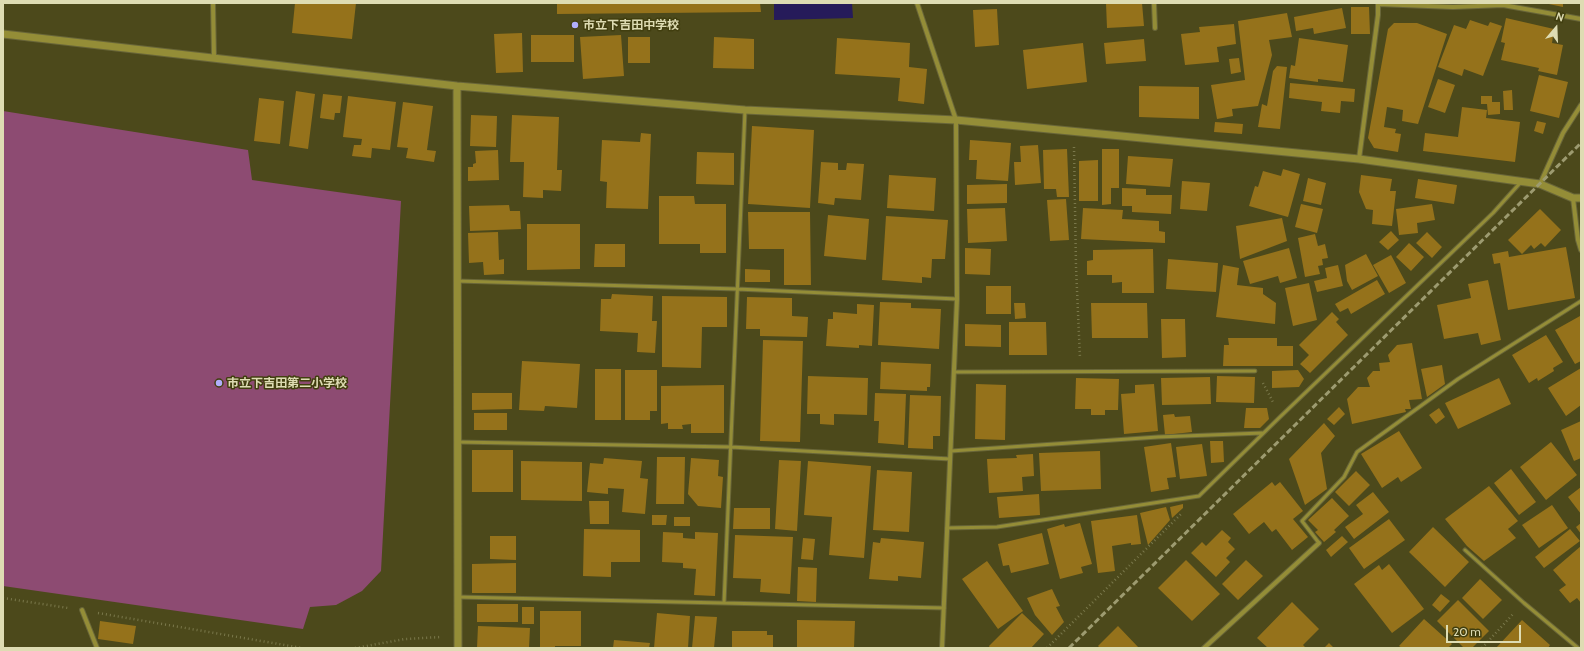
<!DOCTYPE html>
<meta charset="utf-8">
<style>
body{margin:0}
#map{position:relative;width:1584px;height:651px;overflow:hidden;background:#4c491b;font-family:Cabin,sans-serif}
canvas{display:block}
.frame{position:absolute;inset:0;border:4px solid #dedcb3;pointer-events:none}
.north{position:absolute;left:1536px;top:8px;width:40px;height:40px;-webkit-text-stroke:3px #413e0f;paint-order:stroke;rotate:19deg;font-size:11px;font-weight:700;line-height:16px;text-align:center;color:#dedcb3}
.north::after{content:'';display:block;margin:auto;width:14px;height:18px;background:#dedcb3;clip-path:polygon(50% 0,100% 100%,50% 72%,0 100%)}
.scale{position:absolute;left:1446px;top:625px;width:75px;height:18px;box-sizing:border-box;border:2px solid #dedcb3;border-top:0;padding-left:5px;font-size:12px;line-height:14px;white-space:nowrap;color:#dedcb3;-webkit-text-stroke:3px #413e0f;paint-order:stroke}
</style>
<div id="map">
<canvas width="1584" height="651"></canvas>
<div class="frame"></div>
<div class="north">N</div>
<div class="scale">20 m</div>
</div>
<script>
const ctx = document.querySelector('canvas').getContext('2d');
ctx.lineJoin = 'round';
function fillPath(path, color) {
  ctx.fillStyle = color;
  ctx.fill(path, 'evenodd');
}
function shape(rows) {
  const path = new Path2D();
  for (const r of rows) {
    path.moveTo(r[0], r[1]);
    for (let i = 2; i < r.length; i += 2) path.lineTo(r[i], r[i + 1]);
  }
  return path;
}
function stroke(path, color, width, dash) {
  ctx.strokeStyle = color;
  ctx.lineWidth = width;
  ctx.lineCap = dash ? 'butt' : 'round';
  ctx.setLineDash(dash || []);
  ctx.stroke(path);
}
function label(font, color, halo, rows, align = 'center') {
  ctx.font = font + ' Cabin,"Noto Sans JP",sans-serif';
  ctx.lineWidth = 3;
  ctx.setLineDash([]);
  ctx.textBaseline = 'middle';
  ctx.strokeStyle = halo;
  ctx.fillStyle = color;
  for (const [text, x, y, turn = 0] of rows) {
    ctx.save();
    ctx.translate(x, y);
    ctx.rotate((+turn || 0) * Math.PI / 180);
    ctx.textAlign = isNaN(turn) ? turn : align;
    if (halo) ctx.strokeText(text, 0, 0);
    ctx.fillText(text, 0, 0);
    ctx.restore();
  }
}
fillPath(shape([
 [3,111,248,150,252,180,401,201,381,571,362,591,336,605,310,607,303,629,3,586]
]), '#8d4b72');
fillPath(shape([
 [774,3,852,3,853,18,774,20]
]), '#261b5a');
fillPath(shape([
 [295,3,356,3,352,39,292,33],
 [557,3,760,3,761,12,557,14],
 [1106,3,1142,3,1144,26,1107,28],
 [1544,3,1563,3,1563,7],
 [1351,7,1369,7,1370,34,1351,34],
 [1342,8,1346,28,1314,34,1313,28,1296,31,1294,17],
 [997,9,999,45,975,47,973,10],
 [1287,13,1292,37,1269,40,1272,55,1258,106,1232,109,1233,116,1217,119,1211,85,1245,80,1238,21],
 [1506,18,1554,29,1552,43,1563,45,1557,75,1538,71,1539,68,1501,60,1505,43,1501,42],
 [1470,20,1488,26,1490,22,1502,26,1483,76,1464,69,1462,76,1438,67,1454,25,1466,29],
 [1394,23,1417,23,1447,34,1418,124,1402,121,1403,110,1387,107,1384,127,1396,129,1395,133,1401,134,1398,152,1374,148,1368,138,1388,29],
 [1234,24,1236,44,1217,47,1219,62,1185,65,1181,34,1200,32,1199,27],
 [522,33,523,72,496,73,494,34],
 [531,35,574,35,574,62,531,62],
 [621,35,624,76,583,79,580,37],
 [628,37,650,37,650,63,628,63],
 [714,37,754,39,754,69,713,68],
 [837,38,910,43,909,67,927,69,924,104,898,101,900,78,835,74],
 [1299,38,1348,45,1343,82,1318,79,1318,82,1289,78,1291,65,1295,66],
 [1144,39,1146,61,1106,64,1104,43],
 [1083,43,1087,82,1027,89,1023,50],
 [1239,58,1241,72,1231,74,1229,59],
 [1277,66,1287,67,1280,129,1258,127,1262,104,1267,106,1273,71],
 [1539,75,1568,82,1559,118,1530,111],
 [1438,79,1455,85,1445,113,1428,107],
 [1290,83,1355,89,1354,102,1341,101,1340,113,1321,111,1322,102,1289,98],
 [1139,86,1199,87,1199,119,1139,117],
 [1512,90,1513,110,1504,110,1503,91],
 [296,91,315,94,308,149,289,146],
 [323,94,342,96,340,113,335,113,334,120,320,118],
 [348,96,396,102,390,150,372,148,371,158,352,156,354,145,361,145,362,139,343,137],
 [1481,96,1492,96,1492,102,1500,102,1500,114,1488,115,1487,104,1481,104],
 [259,98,284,101,280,144,254,141],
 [403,102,433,106,427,150,436,151,434,162,406,158,408,148,397,147],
 [1462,107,1487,110,1486,118,1520,122,1515,162,1423,151,1425,133,1458,137],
 [471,115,497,116,496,147,470,146],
 [512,115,559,117,557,170,562,170,561,191,543,190,543,198,523,197,524,162,510,162],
 [1537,121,1546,123,1543,134,1534,131],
 [1215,122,1243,124,1242,134,1214,132],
 [752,126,814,130,810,208,748,204],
 [641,133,651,134,648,209,606,208,607,182,600,181,602,140,640,142],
 [970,140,1011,143,1008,181,976,179,977,160,969,160],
 [1038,145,1041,183,1015,185,1014,162,1021,162,1020,146],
 [1067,149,1069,197,1057,197,1056,189,1044,189,1043,150],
 [1102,149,1119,149,1119,188,1111,188,1111,204,1102,205],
 [498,150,499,180,468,181,468,167,473,167,473,164,476,163,475,151],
 [697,152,734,153,734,185,696,184],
 [1128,156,1173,159,1170,187,1126,184],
 [1098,160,1098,201,1079,201,1079,161],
 [821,162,838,163,838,170,846,170,847,163,864,164,861,200,835,198,834,205,818,203],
 [1283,169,1300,174,1288,217,1249,206,1255,186,1258,187,1263,171,1281,176],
 [889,175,936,178,934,211,887,208],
 [1361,175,1392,179,1390,191,1396,191,1392,226,1372,224,1373,210,1366,209,1359,192],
 [1308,178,1326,183,1321,205,1303,201],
 [1418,179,1457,185,1454,204,1415,198],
 [1182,181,1210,183,1207,211,1180,209],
 [1007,184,1007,203,967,204,967,185],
 [1122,188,1146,189,1146,195,1172,195,1171,214,1132,212,1132,206,1122,206],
 [659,196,694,196,695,204,726,204,726,253,700,253,700,244,659,244],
 [1066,199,1069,240,1050,241,1047,200],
 [1301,204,1323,209,1317,233,1295,227],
 [1432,204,1435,220,1417,223,1418,233,1399,235,1396,209],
 [509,205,510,211,520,211,521,229,470,231,469,206],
 [1005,208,1007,241,968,243,967,209],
 [1083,208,1123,210,1122,219,1159,221,1159,231,1165,232,1165,243,1081,239],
 [1540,209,1561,230,1545,247,1541,243,1534,249,1531,245,1522,254,1508,240],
 [748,212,810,212,811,285,784,285,784,249,749,249],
 [828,215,869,219,866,260,824,256],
 [886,216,948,220,945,259,932,259,931,278,922,277,922,283,882,280],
 [1282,218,1287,241,1240,259,1236,226],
 [527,224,580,224,580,269,527,270],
 [1391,231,1399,240,1388,250,1379,242],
 [498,232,499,260,504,259,504,274,484,275,483,262,469,263,468,233],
 [1427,232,1442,247,1432,258,1416,243],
 [1315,234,1318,246,1325,244,1328,258,1322,259,1323,265,1318,266,1320,274,1305,277,1298,238],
 [1409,243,1424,257,1411,271,1396,257],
 [595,244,625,244,625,267,594,267],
 [1566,247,1575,298,1508,310,1500,263,1494,264,1492,254,1508,251,1509,257],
 [965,248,991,249,990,275,965,274],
 [1289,248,1297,278,1280,283,1278,276,1250,284,1243,261],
 [1153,249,1154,293,1122,293,1122,282,1112,283,1112,275,1087,275,1087,261,1093,260,1093,250],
 [1366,254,1378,276,1352,290,1347,281,1345,265],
 [1391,255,1406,283,1389,293,1373,265],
 [1168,259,1218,263,1216,292,1166,289],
 [1223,265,1239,268,1237,285,1263,288,1263,294,1276,303,1275,324,1216,317],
 [1338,265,1343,286,1317,292,1314,281,1327,278,1325,268],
 [745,269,770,270,770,282,745,282],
 [1377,280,1385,294,1351,314,1348,308,1340,312,1335,304],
 [1488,280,1501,340,1481,345,1478,333,1444,339,1437,305,1471,298,1468,284],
 [1309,283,1317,320,1293,326,1285,288],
 [986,286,1011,286,1011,314,986,314],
 [612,294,653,296,652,321,657,321,655,353,637,352,638,333,600,331,601,299,611,299],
 [662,296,727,297,727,327,702,327,701,368,662,367],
 [747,297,792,298,792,316,808,317,807,337,760,336,760,329,746,329],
 [880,302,911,303,911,308,941,309,939,349,878,345],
 [1014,303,1025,303,1026,318,1015,319],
 [1091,303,1147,303,1148,338,1092,338],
 [857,304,874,305,872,346,859,345,859,348,826,346,828,319,833,319,833,312,857,314],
 [1332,312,1339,319,1336,322,1348,335,1310,373,1300,364,1309,355,1299,345],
 [1580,316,1581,318,1581,361,1575,364,1555,330],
 [1161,319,1185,319,1186,357,1162,358],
 [1009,322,1046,322,1047,355,1009,355],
 [965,324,1001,325,1001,347,965,346],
 [1546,335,1563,362,1553,368,1554,371,1538,381,1537,378,1529,383,1512,355],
 [1228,338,1277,338,1277,346,1293,346,1293,366,1223,366,1224,345,1229,345],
 [763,340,803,341,800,442,760,441],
 [1412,343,1422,399,1409,400,1411,409,1405,409,1406,412,1352,424,1347,399,1358,387,1370,387,1367,378,1373,371,1380,371,1379,363,1390,362,1388,355,1397,345],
 [522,361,580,364,577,408,545,406,544,411,519,410],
 [881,362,931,364,930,387,927,387,927,391,880,389],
 [1442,365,1445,384,1427,397,1421,369],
 [1581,368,1581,405,1566,416,1548,388],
 [595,369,621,369,621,420,595,420],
 [625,370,657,370,657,411,650,411,650,420,625,420],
 [1298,370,1304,379,1299,387,1272,388,1272,371],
 [808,376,868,378,867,415,834,414,834,425,820,424,820,414,807,414],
 [1217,376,1255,377,1254,403,1216,402],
 [1210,377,1211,404,1162,405,1161,378],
 [1076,378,1119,379,1118,410,1105,410,1105,415,1091,415,1091,409,1075,409],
 [1499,378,1511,404,1458,429,1445,403],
 [976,384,1006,385,1005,440,975,439],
 [1154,384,1158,431,1124,434,1121,394,1135,393,1135,385],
 [724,385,724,433,691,433,691,424,682,425,683,429,668,429,668,423,661,424,661,386],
 [472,393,512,393,512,409,472,410],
 [875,393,906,394,904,445,878,443,879,421,874,421],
 [910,395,941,396,940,436,933,436,933,449,908,448],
 [1339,407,1345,414,1334,425,1327,419],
 [1246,408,1267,408,1269,419,1260,428,1244,428],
 [1439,408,1445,417,1436,424,1429,415],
 [474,413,507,413,507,430,474,430],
 [1174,414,1175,417,1190,416,1192,432,1165,435,1163,415],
 [1581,421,1581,458,1574,461,1561,430],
 [1324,423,1335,436,1321,453,1327,489,1305,505,1289,459],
 [1399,431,1422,468,1401,482,1398,477,1382,488,1361,454],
 [1210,441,1223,441,1224,462,1211,463],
 [1551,442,1577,475,1546,500,1520,467],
 [1171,443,1176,477,1167,478,1169,489,1151,492,1144,447],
 [1202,444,1207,476,1180,479,1176,447],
 [472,450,513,450,513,492,472,492],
 [1100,451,1101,489,1041,491,1039,453],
 [1033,454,1034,476,1022,477,1023,491,989,493,987,459,1017,458,1016,455],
 [657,457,685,457,684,504,656,504],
 [604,458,642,461,640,478,648,479,645,514,622,512,624,489,608,488,608,494,587,492,590,463,603,464],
 [691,458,719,460,718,476,723,477,721,508,698,506,688,494],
 [779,460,801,461,797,531,775,529],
 [521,461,582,462,582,501,521,500],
 [808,461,871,466,864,558,829,555,832,517,804,515],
 [1511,469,1536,502,1519,515,1494,483],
 [877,470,912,472,909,532,873,530],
 [1356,471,1370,485,1349,506,1335,492],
 [1272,482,1275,486,1280,482,1303,511,1293,519,1308,537,1292,550,1276,529,1272,532,1264,522,1249,534,1233,514],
 [1489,486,1518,521,1508,529,1516,538,1484,561,1467,546,1445,519],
 [1581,487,1581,514,1568,497],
 [1373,492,1389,512,1354,539,1345,527,1363,514,1356,505],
 [1039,494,1040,515,999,518,997,497],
 [1332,498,1349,516,1334,530,1336,532,1324,542,1315,532,1318,530,1308,520],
 [589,501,609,501,609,524,590,524],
 [1183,504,1183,508,1172,518,1170,507],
 [1552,505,1568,528,1539,548,1522,525],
 [1166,507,1170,520,1148,545,1140,513],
 [734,508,770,508,770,529,733,529],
 [652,515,667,515,666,525,652,525],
 [1137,515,1141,544,1131,545,1131,543,1112,546,1115,571,1098,573,1091,521],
 [674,517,690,517,690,526,674,526],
 [1389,519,1405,540,1364,569,1349,548],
 [1080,523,1092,564,1081,567,1083,573,1060,579,1047,529,1064,524,1065,527],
 [1581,523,1581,534,1576,527],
 [1433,527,1469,562,1445,587,1409,552],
 [584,529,640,530,640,562,611,562,611,577,583,576],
 [1570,529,1580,541,1544,568,1535,557],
 [1222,530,1231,538,1228,542,1235,549,1226,558,1230,562,1216,577,1191,553,1202,542,1206,546],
 [663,532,683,533,683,538,695,539,695,532,718,533,715,596,694,595,696,569,683,568,683,563,662,562],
 [1042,533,1049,564,1011,573,1009,565,1003,566,998,544],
 [735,535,793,537,790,594,760,592,761,579,733,578],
 [490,536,516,536,516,560,490,559],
 [1342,536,1348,542,1331,557,1326,550],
 [803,538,815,539,813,560,801,559],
 [881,538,924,542,921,578,898,576,898,581,869,579,873,542,880,543],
 [1581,546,1581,603,1577,598,1570,603,1559,590,1566,585,1553,570],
 [1186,560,1220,594,1192,621,1158,588],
 [1246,560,1263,576,1238,600,1222,584],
 [987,561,1023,611,998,629,962,579],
 [516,563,516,593,472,593,472,564],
 [1389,564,1424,609,1392,633,1354,584,1379,565,1382,570],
 [798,567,817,568,816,602,797,601],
 [1480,579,1502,600,1483,619,1462,598],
 [1052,589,1060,606,1056,607,1064,622,1052,635,1035,615,1027,598],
 [1441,594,1450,601,1440,612,1432,605],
 [1458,600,1489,631,1472,648,1464,648,1437,621],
 [1292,602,1319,629,1303,645,1306,648,1268,648,1257,638],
 [477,604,518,604,518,622,477,622],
 [522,607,534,607,534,624,522,624],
 [540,611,581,611,581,646,555,646,555,648,540,648],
 [657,613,690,616,688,648,654,648],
 [1022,613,1044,634,1031,648,990,648,989,646],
 [695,616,717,617,714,648,692,648],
 [1424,619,1452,644,1448,648,1402,648,1399,646],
 [797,620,855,621,854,648,797,648],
 [1522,620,1550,645,1548,648,1496,648],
 [100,621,136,626,133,644,98,639],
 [478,626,530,628,529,648,477,648],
 [1118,626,1139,648,1100,648,1098,646],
 [732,631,767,631,767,635,773,635,773,648,732,648],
 [614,640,650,643,649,648,613,648],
 [1329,643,1334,648,1324,648]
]), '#95721b');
const service = shape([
 [457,281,737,289,957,299],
 [954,372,1255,371],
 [457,442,731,447,950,459],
 [951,451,1158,437,1262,433],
 [947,528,997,527,1199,496,1281,416,1493,213,1521,182],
 [1319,543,1302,521,1344,477,1357,452,1458,379,1581,301],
 [1465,550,1524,603,1578,648],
 [457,597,944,608],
 [724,603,745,110]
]);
const minor = shape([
 [213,3,214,58],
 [917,3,956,120,957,299,942,648],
 [1154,3,1155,28],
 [1378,4,1453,7,1503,5,1581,19],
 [1359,159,1378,15,1378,3],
 [1540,184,1563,133,1581,105],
 [1573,198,1578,240,1581,250],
 [82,610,97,648],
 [1204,648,1319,543]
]);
const tertiary = shape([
 [3,34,457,86,745,110,956,120,1359,159,1540,184,1573,198,1581,198],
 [457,86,458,648]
]);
stroke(service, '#696639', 5);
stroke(minor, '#696639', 6);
stroke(tertiary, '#696639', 9);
stroke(shape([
 [1074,147,1076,267,1080,358],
 [1263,383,1274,404],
 [3,598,68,608],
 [98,613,302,648],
 [355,648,405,639,441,637],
 [1047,648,1181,514],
 [1482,648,1514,613]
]), '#7a784b', 2.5, [1, 3]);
stroke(service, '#948d37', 3);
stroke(minor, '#948d37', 4);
stroke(tertiary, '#948d37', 7);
stroke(shape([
 [1069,648,1581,143]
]), '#9d9b70', 3, [6, 3]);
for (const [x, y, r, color] of [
 [575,25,4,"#b0aefa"],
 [219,383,4,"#b0aefa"]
]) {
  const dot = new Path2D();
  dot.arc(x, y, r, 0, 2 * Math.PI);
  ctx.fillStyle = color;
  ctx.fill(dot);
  stroke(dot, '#413e0f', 1.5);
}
label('bold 12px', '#dedcb3', '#413e0f', [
 ["市立下吉田中学校",583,25],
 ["市立下吉田第二小学校",227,383]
], 'left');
</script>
